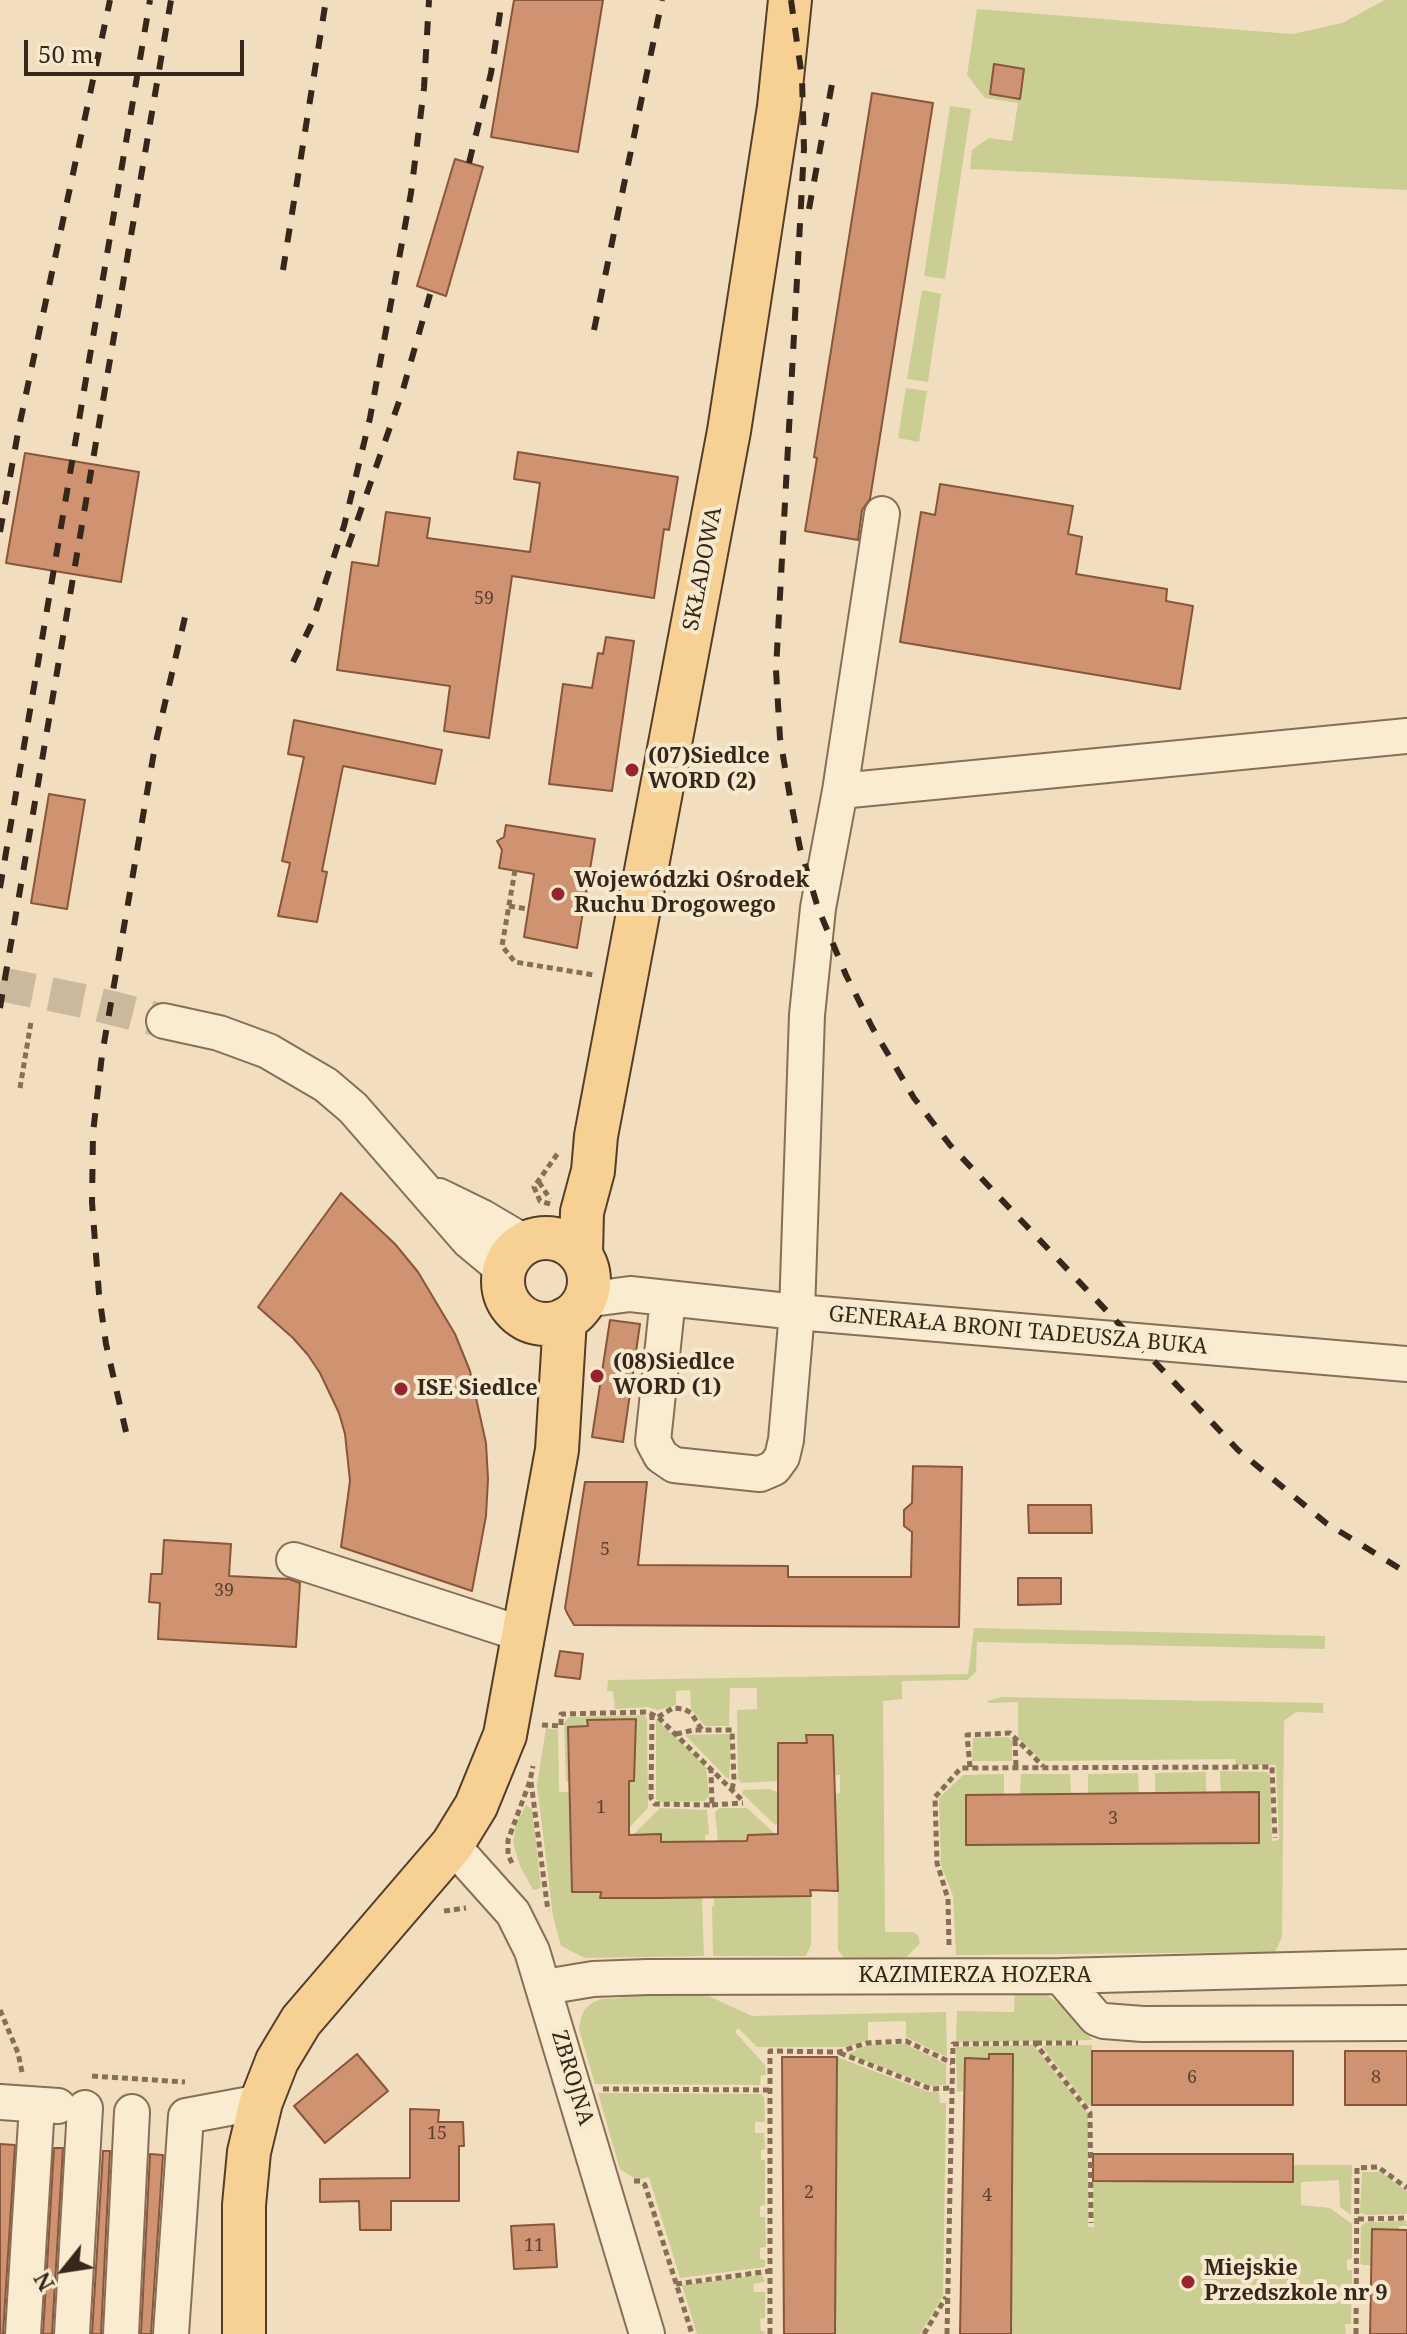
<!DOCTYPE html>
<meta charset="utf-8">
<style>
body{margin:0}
#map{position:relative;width:1407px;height:2334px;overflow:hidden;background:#f0debe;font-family:"Noto Serif",serif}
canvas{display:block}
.north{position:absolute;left:24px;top:2230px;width:80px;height:80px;-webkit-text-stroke:6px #f7e9ce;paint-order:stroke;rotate:240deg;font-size:22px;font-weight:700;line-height:32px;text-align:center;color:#37271b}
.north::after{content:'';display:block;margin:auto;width:28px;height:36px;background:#37271b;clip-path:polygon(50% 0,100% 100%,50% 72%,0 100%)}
.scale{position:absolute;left:24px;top:40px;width:220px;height:36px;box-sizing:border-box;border:4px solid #37271b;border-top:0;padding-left:10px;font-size:24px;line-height:28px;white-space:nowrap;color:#37271b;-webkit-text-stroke:6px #f7e9ce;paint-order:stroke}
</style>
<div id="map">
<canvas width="1407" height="2334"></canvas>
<div class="north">N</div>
<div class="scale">50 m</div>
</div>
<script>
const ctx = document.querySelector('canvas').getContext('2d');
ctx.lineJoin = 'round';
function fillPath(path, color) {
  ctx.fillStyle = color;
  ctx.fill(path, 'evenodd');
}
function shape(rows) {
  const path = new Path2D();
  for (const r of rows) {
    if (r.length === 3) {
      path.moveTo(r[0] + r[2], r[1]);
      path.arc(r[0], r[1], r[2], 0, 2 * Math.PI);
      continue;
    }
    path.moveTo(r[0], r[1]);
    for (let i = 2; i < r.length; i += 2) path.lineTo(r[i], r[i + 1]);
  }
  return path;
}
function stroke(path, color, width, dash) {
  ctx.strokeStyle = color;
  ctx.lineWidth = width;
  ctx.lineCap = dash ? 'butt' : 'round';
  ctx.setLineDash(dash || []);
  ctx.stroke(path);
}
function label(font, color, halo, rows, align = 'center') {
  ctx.font = font + ' "Noto Serif",serif';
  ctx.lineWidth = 8;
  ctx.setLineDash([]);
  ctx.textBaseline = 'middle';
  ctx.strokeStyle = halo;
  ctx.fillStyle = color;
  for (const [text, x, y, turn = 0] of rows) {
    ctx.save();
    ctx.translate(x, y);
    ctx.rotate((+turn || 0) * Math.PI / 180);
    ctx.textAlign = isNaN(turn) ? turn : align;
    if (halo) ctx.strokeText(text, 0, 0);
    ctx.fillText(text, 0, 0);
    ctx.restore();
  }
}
fillPath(shape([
 [1385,0,1407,0,1407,190,970,169,972,150,989,138,1012,141,1018,103,985,98,967,75,977,9,1292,34,1342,23],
 [994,64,1023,69,1020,99,990,94],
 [950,106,971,109,945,279,924,276],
 [922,290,941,294,928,382,907,379],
 [906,388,927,391,919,442,898,438],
 [974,1628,1325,1636,1325,1649,977,1642,976,1672,967,1680,902,1681,902,1699,883,1701,885,1932,913,1932,918,1935,920,1943,901,1963,854,1963,844,1958,838,1950,838,1850,835,1849,834,1794,840,1793,840,1775,834,1775,833,1735,807,1735,807,1743,778,1743,777,1781,741,1783,738,1779,737,1710,757,1709,757,1688,730,1688,729,1726,705,1726,691,1709,690,1690,676,1691,676,1705,658,1710,648,1707,615,1709,613,1691,607,1691,608,1680,968,1674],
 [1002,1697,1323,1703,1323,1713,1296,1712,1284,1721,1282,1937,1275,1952,956,1955,953,1896,941,1865,939,1798,963,1775,1004,1774,1004,1795,966,1795,966,1845,1259,1843,1259,1792,1221,1793,1220,1771,1267,1772,1270,1775,1272,1841,1279,1840,1276,1765,1236,1765,1235,1759,1043,1761,1018,1738,1018,1702,988,1703,988,1701],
 [644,1715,647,1719,648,1808,629,1828,629,1781,635,1780,635,1762,629,1761,635,1720,588,1720,587,1726,569,1727,570,1781,566,1781,564,1723,569,1717],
 [656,1719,706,1767,709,1796,705,1801,660,1802,656,1799],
 [546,1728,558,1730,559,1792,572,1792,600,1898,702,1898,704,1956,585,1958,561,1946,553,1916,537,1785],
 [728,1734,731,1737,729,1780,685,1735],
 [1008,1737,1012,1741,1012,1761,972,1761,973,1738],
 [1206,1772,1206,1793,1155,1793,1155,1773],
 [1138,1773,1139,1793,1088,1794,1088,1774],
 [1021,1774,1070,1774,1071,1794,1020,1794],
 [770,1789,777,1792,778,1821,775,1825,742,1793,744,1790],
 [526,1805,532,1809,541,1887,536,1890,533,1890,520,1866,513,1843,516,1824],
 [660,1808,707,1810,709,1834,705,1835,705,1841,661,1842,661,1834,633,1835],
 [720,1808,747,1808,775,1834,747,1841,718,1841,715,1812],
 [790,1891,790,1897,811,1897,811,1945,806,1956,713,1956,712,1906,714,1906,714,1897,767,1897],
 [621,1990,700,1992,752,2016,946,2012,947,2057,906,2037,906,2021,868,2022,868,2040,845,2047,757,2047,738,2028,735,2032,765,2065,766,2075,761,2075,760,2085,595,2084,579,2029,581,2018,585,2009,592,2003,601,1999,621,1998],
 [1015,1990,1038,1990,1054,2000,1068,2010,1092,2040,956,2042,957,2011,1014,2012],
 [905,2044,946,2064,946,2085,932,2086,848,2054,868,2045],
 [1033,2045,1088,2114,1088,2227,1094,2227,1093,2181,1292,2182,1293,2165,1352,2165,1351,2215,1340,2207,1339,2180,1301,2182,1301,2205,1330,2208,1352,2224,1352,2259,1347,2260,1347,2270,1352,2270,1351,2324,1345,2324,1346,2334,1011,2334,1011,2301,1009,2300,1013,2208,1010,2207,1013,2055,989,2054,989,2059,966,2058,965,2091,957,2092,956,2047],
 [1092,2045,1092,2105,1087,2105,1042,2046],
 [837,2057,929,2092,939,2092,940,2103,946,2103,943,2296,920,2334,835,2334],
 [598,2093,761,2094,764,2097,765,2122,755,2122,755,2133,764,2133,765,2149,761,2150,761,2160,765,2160,765,2205,760,2206,760,2217,765,2217,766,2247,760,2248,760,2259,765,2260,765,2267,680,2278,649,2177,637,2180,620,2169],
 [1362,2172,1380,2172,1407,2191,1407,2214,1367,2215,1360,2213],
 [1407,2221,1407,2226,1399,2226,1399,2230,1371,2265,1363,2265,1360,2263,1361,2226,1366,2222],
 [762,2275,765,2282,753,2284,754,2292,765,2292,765,2318,760,2319,761,2331,764,2331,765,2334,697,2334,682,2285]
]), '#cace92');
const building = shape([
 [514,0,603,0,578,152,491,137,514,0],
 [994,64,1024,69,1020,99,990,94,994,64],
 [872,93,933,103,870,499,862,510,858,540,805,531,817,458,814,457,872,93],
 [455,159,483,167,446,296,417,286,455,159],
 [518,452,678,477,669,530,664,529,654,598,512,576,489,738,444,731,450,686,337,670,352,562,378,566,386,512,430,518,427,538,530,552,540,483,514,479,518,452],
 [25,453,139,472,121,582,6,563,25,453],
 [940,484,1073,506,1068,534,1082,537,1076,574,1167,589,1166,601,1193,606,1180,689,900,642,921,512,935,515,940,484],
 [606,637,634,641,612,791,549,784,563,684,592,688,598,653,603,654,606,637],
 [294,720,442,750,435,784,343,766,322,871,327,872,317,922,278,916,290,863,282,861,304,757,288,754,294,720],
 [49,794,85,800,67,909,31,903,49,794],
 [506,825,595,839,577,948,524,937,534,874,499,868,502,850,497,841,504,837,506,825],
 [341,1193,395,1244,418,1272,455,1334,470,1371,486,1443,488,1479,486,1516,472,1591,341,1547,350,1481,345,1434,339,1413,320,1373,308,1355,293,1338,258,1307,341,1193],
 [610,1320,640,1324,623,1442,592,1437,610,1320],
 [913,1466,962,1467,959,1627,574,1625,567,1613,565,1608,585,1482,647,1482,638,1565,788,1566,788,1577,911,1577,912,1532,904,1526,904,1510,912,1503,913,1466],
 [1028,1505,1091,1505,1092,1533,1029,1533,1028,1505],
 [164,1540,231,1544,229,1576,289,1579,300,1583,296,1647,158,1639,160,1603,149,1602,151,1574,162,1574,164,1540],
 [1018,1578,1061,1578,1061,1604,1018,1605,1018,1578],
 [560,1651,583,1654,580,1679,555,1676,560,1651],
 [636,1719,634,1781,629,1781,629,1835,661,1834,661,1842,747,1841,748,1835,778,1834,778,1743,807,1743,806,1735,833,1735,838,1891,810,1890,811,1896,659,1898,600,1898,601,1892,572,1892,568,1727,588,1726,587,1720,636,1719],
 [1259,1792,1259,1843,966,1845,966,1795,1259,1792],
 [1092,2051,1293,2051,1293,2105,1092,2105,1092,2051],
 [1345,2051,1407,2051,1407,2105,1345,2105,1345,2051],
 [357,2054,388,2091,325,2143,294,2106,357,2054],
 [989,2054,1013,2054,1011,2334,960,2334,965,2058,989,2059,989,2054],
 [782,2057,837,2057,835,2334,784,2334,782,2057],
 [410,2109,439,2110,438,2122,463,2122,464,2146,459,2146,459,2201,391,2201,391,2230,360,2230,359,2201,320,2202,320,2179,410,2178,410,2109],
 [0,2144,15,2145,3,2334,0,2334,0,2144],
 [54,2148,63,2148,52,2334,43,2334,54,2148],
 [103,2151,110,2151,101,2334,92,2334,103,2151],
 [150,2154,163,2155,151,2334,141,2334,150,2154],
 [1093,2154,1293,2154,1293,2182,1093,2181,1093,2154],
 [554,2224,557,2267,514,2269,511,2226,554,2224],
 [1372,2229,1407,2230,1407,2334,1370,2334,1372,2229]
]);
fillPath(building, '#d09372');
stroke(building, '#89553b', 2);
stroke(shape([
 [0,984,84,1001,164,1021]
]), '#cbb99d', 34, [34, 17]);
const minor = shape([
 [840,791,1407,736],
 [164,1021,219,1033,268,1051,326,1085,353,1108,469,1241,505,1271],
 [439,1196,482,1217,526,1243],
 [668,1298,653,1441,661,1456,674,1465,760,1474,774,1468,782,1457,786,1440,797,1312,807,1015,818,908,840,791,882,514],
 [584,1300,630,1294,797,1312,1407,1364],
 [294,1560,525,1635],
 [452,1845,513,1913,532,1951,647,2334],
 [1060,1976,1096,2018,1104,2021,1143,2024,1407,2023],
 [545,1987,593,1979,648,1977,1060,1976,1407,1967],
 [0,2102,58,2106],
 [23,2334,37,2105],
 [72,2334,85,2108],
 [121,2334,132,2112],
 [171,2334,186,2116,261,2102]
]);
const major = shape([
 [546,1281,43],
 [581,1255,582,1212,593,1171,596,1136,729,431,779,107,790,0],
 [244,2334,244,2205,249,2152,261,2102,277,2061,301,2021,452,1845,476,1806,505,1735,557,1450,565,1319]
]);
stroke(minor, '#896e56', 38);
stroke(major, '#563c2b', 46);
stroke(shape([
 [515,870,502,946,515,962,594,975],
 [509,906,528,909],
 [20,1088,31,1022],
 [539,1182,550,1199],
 [550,1204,540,1201,534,1187,558,1153],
 [652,1714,651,1798,655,1804,712,1805,711,1771],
 [658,1717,673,1708,684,1709,691,1713,702,1730],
 [542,1725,561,1726,561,1714,647,1712,658,1717,744,1802],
 [676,1734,694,1730,732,1730,734,1781,732,1789],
 [1015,1740,1016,1767],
 [970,1767,967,1735,1010,1733,1043,1766],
 [531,1782,548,1911],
 [712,1805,743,1803],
 [512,1863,508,1855,508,1840,530,1781,533,1766],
 [444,1911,466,1908],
 [949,1945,948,1899,937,1863,935,1797,961,1768,1272,1767,1275,1838],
 [0,2010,18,2053,22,2072],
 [1036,2043,1078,2043],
 [840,2053,931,2089,951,2088],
 [92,2076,185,2082],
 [603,2089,770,2090],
 [634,2181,640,2181,645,2185,692,2334],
 [1358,2219,1407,2218],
 [676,2284,770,2271],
 [770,2334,770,2051,839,2052,867,2043,906,2041,952,2063],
 [924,2334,946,2297],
 [947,2334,953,2044,1035,2043,1090,2113,1091,2223],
 [1356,2334,1357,2168,1378,2167,1407,2188]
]), '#896e56', 5, [6, 4]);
stroke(minor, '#faecd1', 34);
stroke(major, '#f6d193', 42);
stroke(shape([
 [791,0,802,78,804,149,776,670,780,738,790,797,800,848,818,908,846,975,872,1027,914,1098,950,1145,1238,1450,1326,1523,1407,1573],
 [469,163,491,73,502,0],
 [809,209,834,73],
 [283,270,326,0],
 [594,330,662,0],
 [0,532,19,427,110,0],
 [348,547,402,393,431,291],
 [293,662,312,623,344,526,370,418,411,193,424,88,429,0],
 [0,888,150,0],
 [0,1008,171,0],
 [126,1432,106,1344,99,1294,92,1202,93,1133,102,1055,155,746,185,617]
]), '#37271b', 6, [14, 14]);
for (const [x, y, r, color] of [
 [632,770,8,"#9a232b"],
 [558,894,8,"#9a232b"],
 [597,1376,8,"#9a232b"],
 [401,1389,8,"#9a232b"],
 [1188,2282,8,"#9a232b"]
]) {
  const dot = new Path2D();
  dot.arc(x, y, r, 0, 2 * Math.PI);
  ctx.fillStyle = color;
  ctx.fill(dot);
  stroke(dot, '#f7e9ce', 3);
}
label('18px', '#5d4231', null, [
 ["59",484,599],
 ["5",605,1550],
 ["39",224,1591],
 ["1",601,1808],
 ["3",1113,1819],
 ["6",1192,2078],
 ["8",1376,2078],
 ["15",437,2134],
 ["2",809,2193],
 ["4",987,2196],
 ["11",534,2246]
]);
label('22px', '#37271b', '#f7e9ce', [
 ["SKŁADOWA",703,569,-79],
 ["GENERAŁA BRONI TADEUSZA BUKA",1018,1331,5],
 ["KAZIMIERZA HOZERA",975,1976],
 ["ZBROJNA",572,2078,73]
]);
label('bold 22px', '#37271b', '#f7e9ce', [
 ["(07)Siedlce",648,757],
 ["WORD (2)",648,782],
 ["Wojewódzki Ośrodek",574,881],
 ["Ruchu Drogowego",574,906],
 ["(08)Siedlce",613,1363],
 ["WORD (1)",613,1388],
 ["ISE Siedlce",417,1389],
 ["Miejskie",1204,2269],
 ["Przedszkole nr 9",1204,2294]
], 'left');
</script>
